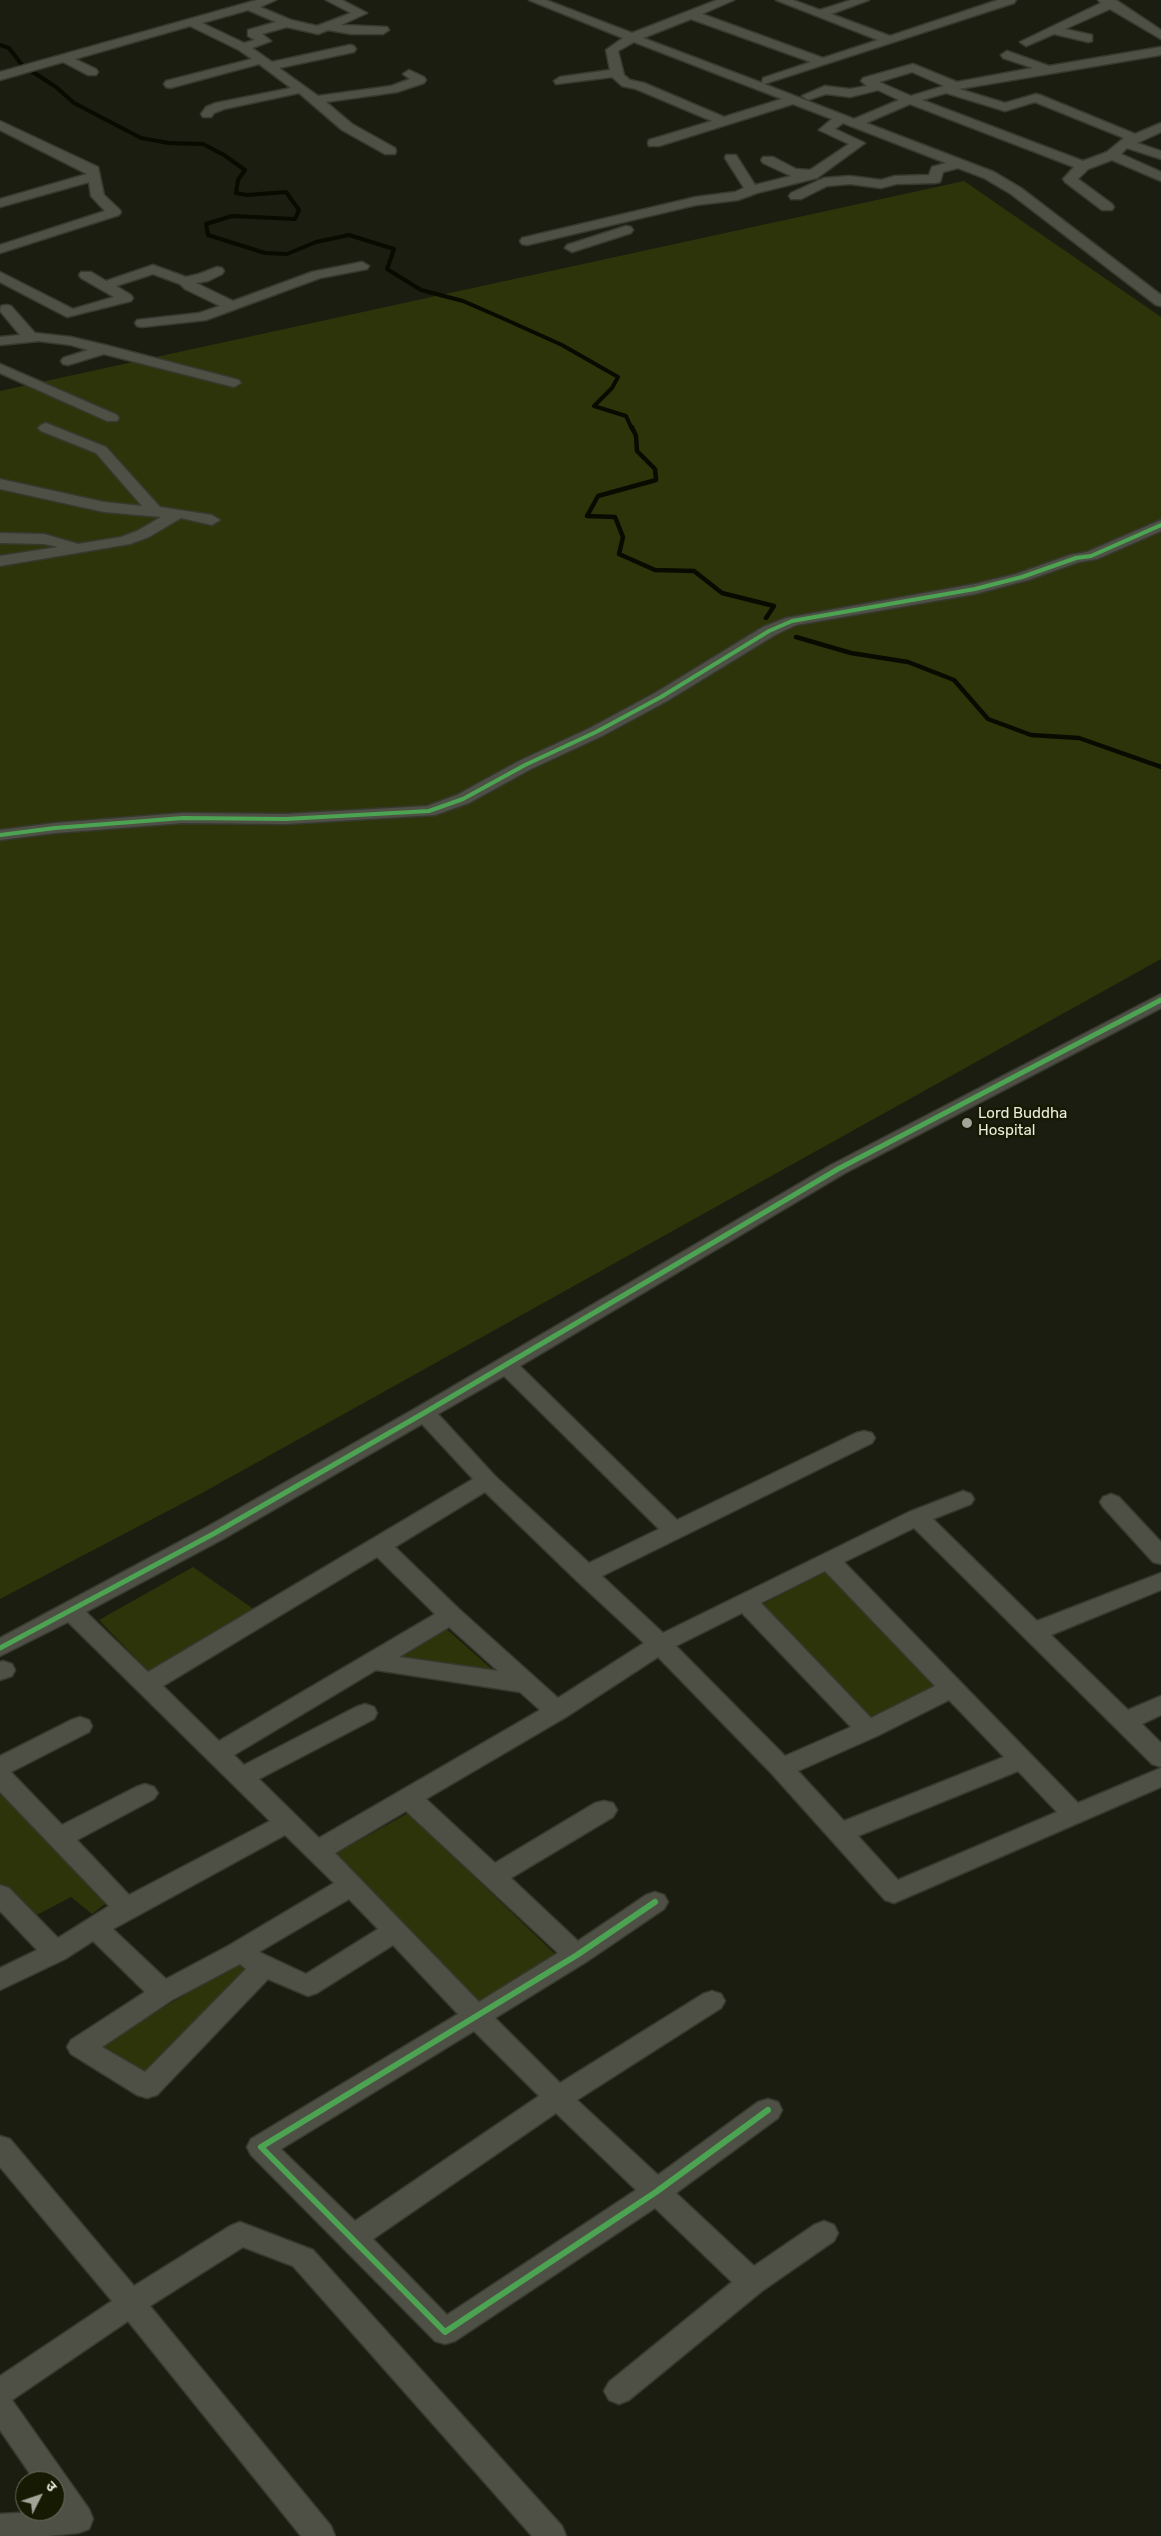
<!DOCTYPE html>
<meta charset="utf-8">
<style>
body{margin:0}
#map{position:relative;width:1161px;height:2536px;overflow:hidden;background:#1b1d10;font-family:Rubik,"Noto Sans Devanagari",sans-serif}
canvas{display:block}
.north{position:absolute;left:15px;top:2471px;width:50px;height:50px;box-sizing:border-box;background:#161a03;border:1px solid #6a6e5b;border-radius:50%;rotate:49deg;font-size:14px;font-weight:700;line-height:20px;text-align:center;color:#e9edde}
.north::after{content:'';display:block;margin:auto;width:18px;height:22px;background:#a1a496;clip-path:polygon(50% 0,100% 100%,50% 72%,0 100%)}
</style>
<div id="map">
<canvas width="1161" height="2536"></canvas>
<div class="north">उ</div>
</div>
<script>
const ctx = document.querySelector('canvas').getContext('2d');
ctx.lineJoin = 'round';
function fillPath(path, color) {
  ctx.fillStyle = color;
  ctx.fill(path, 'evenodd');
}
function shape(rows) {
  const path = new Path2D();
  for (const r of rows) {
    path.moveTo(r[0], r[1]);
    for (let i = 2; i < r.length; i += 2) path.lineTo(r[i], r[i + 1]);
  }
  return path;
}
function stroke(path, color, width, dash) {
  ctx.strokeStyle = color;
  ctx.lineWidth = width;
  ctx.lineCap = dash ? 'butt' : 'round';
  ctx.setLineDash(dash || []);
  ctx.stroke(path);
}
function label(font, color, halo, rows, align = 'center') {
  ctx.font = font + ' Rubik,sans-serif';
  ctx.lineWidth = 5;
  ctx.setLineDash([]);
  ctx.textBaseline = 'middle';
  ctx.strokeStyle = halo;
  ctx.fillStyle = color;
  for (const [text, x, y, turn = 0] of rows) {
    ctx.save();
    ctx.translate(x, y);
    ctx.rotate((+turn || 0) * Math.PI / 180);
    ctx.textAlign = isNaN(turn) ? turn : align;
    if (halo) ctx.strokeText(text, 0, 0);
    ctx.fillText(text, 0, 0);
    ctx.restore();
  }
}
fillPath(shape([
 [964,181,1161,317,1161,959,202,1493,0,1599,0,391],
 [193,1567,255,1610,150,1673,99,1620],
 [826,1569,937,1685,866,1719,760,1606],
 [442,1625,503,1679,386,1659],
 [0,1794,109,1901,92,1914,71,1897,33,1917,0,1884],
 [408,1813,557,1956,480,2003,335,1854],
 [235,1964,250,1970,146,2078,97,2048]
]), '#2e340a');
stroke(shape([
 [0,45,9,48,22,65,56,87,74,103,141,138,169,143,203,144,224,155,245,170,238,180,236,193,247,195,286,192,299,210,295,219,232,216,206,224,208,235,265,253,287,254,316,242,349,235,394,249,387,269,421,290,463,301,502,318,562,345,618,377,612,388,594,406,626,416,632,429]
]), '#090b01', 4);
stroke(shape([
 [632,427,636,436,637,451,655,469,656,480,598,496,587,516,615,517,623,537,619,554,655,570,694,571,722,593,774,606,766,618],
 [796,637,851,653,908,662,954,680,988,719,1031,735,1079,738,1161,767]
]), '#090b01', 4.5);
const minor = shape([
 [257,0,276,0,260,7,291,20,317,26,351,13,326,0,342,0,367,13,341,25,387,27,389,30,383,34,351,34,328,30,318,34,287,27,262,34,271,41,252,48,272,62,350,45,354,46,356,49,354,52,279,68,318,96,391,86,410,79,403,74,409,70,424,77,426,80,424,83,397,92,326,102,352,124,395,148,396,151,395,154,385,154,342,130,299,93,224,109,214,113,211,117,203,117,201,114,206,107,216,103,291,88,259,64,170,88,166,87,164,84,166,81,252,59,239,50,190,26,75,59,96,69,98,72,96,75,88,75,63,62,0,80,0,72,257,0],
 [248,10,276,22,248,30,248,36,255,40,244,43,202,23,248,10],
 [529,0,546,0,632,33,717,0,734,0,702,14,823,58,878,40,776,0,793,0,820,10,851,0,869,0,831,14,890,36,998,0,1016,0,1014,3,764,84,854,119,899,100,878,90,850,97,826,94,808,100,802,96,825,86,850,89,867,86,861,81,863,78,913,64,957,82,1033,68,1003,58,1001,55,1007,51,1049,66,1161,47,1161,55,959,89,1005,103,1036,94,1040,95,1135,134,1161,123,1161,132,1137,143,1161,151,1161,159,1127,148,1121,154,1161,172,1161,181,1112,160,1088,169,1078,179,1112,204,1114,207,1112,210,1102,210,1065,182,1063,179,1074,167,910,104,866,123,994,172,1021,188,1161,295,1161,306,1156,305,1011,194,984,178,958,168,943,172,940,182,935,183,896,184,881,188,850,184,827,186,801,199,791,199,789,196,791,193,824,178,850,176,881,180,895,176,929,175,932,167,946,163,843,123,835,129,865,143,817,178,757,193,738,200,696,205,527,245,522,244,520,241,522,238,696,197,735,192,744,188,725,158,726,155,736,155,755,185,791,176,763,163,761,160,763,157,773,157,796,169,810,170,849,144,819,130,832,119,793,104,659,146,649,146,648,143,649,140,712,121,636,89,622,86,612,77,556,84,554,81,560,77,610,70,606,50,623,38,529,0],
 [691,19,811,62,763,78,762,83,643,38,691,19],
 [634,42,782,99,724,117,644,83,630,80,624,75,618,51,634,42],
 [912,72,944,86,911,96,879,82,912,72],
 [946,93,1005,111,1035,102,1124,138,1107,152,1083,161,922,100,946,93],
 [1098,0,1116,0,1161,30,1161,39,1110,9,1065,29,1092,35,1092,41,1088,42,1054,34,1026,46,1020,42,1101,3,1098,0],
 [0,121,98,167,104,195,119,209,121,212,119,215,0,253,0,245,105,211,91,196,89,182,0,207,0,199,87,174,0,130,0,121],
 [626,226,631,227,633,230,631,233,572,252,565,248,567,245,626,226],
 [362,262,369,266,367,269,320,278,206,320,142,327,137,326,135,323,137,320,199,313,220,306,185,289,180,284,153,274,116,286,131,295,133,298,131,301,67,317,0,282,0,272,73,309,114,297,81,278,79,275,81,272,91,272,106,281,153,265,186,277,199,274,217,267,222,268,224,271,222,274,208,281,196,283,233,301,312,272,362,262],
 [6,305,11,306,35,333,71,337,105,345,239,380,241,383,234,387,104,354,68,365,63,364,61,361,63,358,88,350,71,345,39,341,0,345,0,337,20,335,0,311,1,306,6,305],
 [0,364,117,415,119,418,117,421,107,421,0,373,0,364],
 [46,423,106,447,160,507,212,515,220,520,212,525,181,518,149,537,130,544,0,566,0,556,58,547,44,544,0,543,0,533,44,534,78,544,121,537,137,531,161,517,104,512,0,489,0,479,104,502,142,506,96,453,41,431,38,428,41,425,46,423],
 [1161,520,1161,531,1097,559,1079,562,1028,580,975,594,796,625,775,635,667,701,602,736,531,769,469,803,435,815,286,824,183,823,55,833,0,840,0,830,55,823,183,813,286,814,427,806,457,795,519,761,590,728,655,693,763,627,786,618,975,584,1016,574,1070,555,1087,552,1161,520],
 [1161,994,1161,1008,845,1173,520,1366,677,1520,856,1433,864,1431,872,1433,875,1438,872,1443,602,1576,663,1633,909,1512,963,1491,971,1494,974,1499,971,1504,933,1519,1037,1621,1161,1573,1161,1590,1051,1635,1128,1710,1161,1696,1161,1715,1142,1724,1161,1743,1161,1767,1152,1764,914,1528,844,1562,1078,1803,1161,1768,1161,1787,894,1903,885,1900,772,1774,658,1657,566,1717,426,1799,495,1863,595,1803,604,1801,613,1803,617,1810,613,1817,511,1878,578,1941,646,1895,655,1892,664,1895,668,1902,664,1909,586,1962,495,2018,560,2083,703,1994,712,1991,721,1994,725,2001,721,2008,577,2100,658,2175,758,2102,768,2099,778,2102,782,2110,778,2118,676,2193,754,2266,814,2225,824,2221,834,2225,838,2233,834,2241,762,2291,629,2400,619,2404,609,2400,604,2391,609,2382,732,2282,655,2208,455,2341,445,2344,435,2341,251,2155,247,2147,251,2139,458,2014,393,1945,317,1993,308,1996,268,1979,157,2095,147,2098,137,2095,71,2054,67,2047,71,2040,145,1992,93,1941,65,1959,0,1990,0,1968,37,1950,0,1911,0,1885,9,1888,58,1938,109,1906,0,1792,0,1756,71,1720,80,1717,89,1720,92,1726,89,1732,11,1772,62,1825,136,1787,145,1784,154,1787,158,1793,154,1799,77,1840,129,1895,270,1821,68,1622,0,1656,0,1638,207,1527,416,1408,831,1165,1161,994],
 [504,1376,659,1529,589,1563,495,1476,438,1414,504,1376],
 [422,1424,473,1479,148,1672,86,1612,223,1539,422,1424],
 [485,1492,577,1581,644,1643,558,1698,459,1609,395,1547,485,1492],
 [377,1557,435,1614,219,1741,163,1686,377,1557],
 [825,1571,935,1686,871,1718,761,1603,825,1571],
 [742,1613,851,1727,785,1756,676,1646,742,1613],
 [449,1627,498,1671,399,1657,449,1627],
 [376,1670,520,1692,540,1710,319,1838,259,1779,374,1719,377,1713,374,1707,365,1704,356,1707,244,1765,234,1755,376,1670],
 [949,1700,1004,1757,844,1821,798,1771,877,1736,949,1700],
 [1018,1771,1057,1812,898,1880,858,1836,1018,1771],
 [406,1811,558,1953,479,2002,335,1853,406,1811],
 [285,1835,334,1883,228,1946,166,1979,113,1929,285,1835],
 [349,1899,378,1929,306,1974,259,1952,349,1899],
 [240,1964,246,1969,145,2072,102,2047,172,2000,240,1964],
 [474,2031,539,2096,355,2221,281,2149,474,2031],
 [556,2113,636,2190,447,2315,373,2239,556,2113],
 [1111,1494,1119,1497,1161,1542,1161,1564,1153,1562,1103,1507,1100,1502,1103,1497,1111,1494],
 [3,1661,12,1664,15,1670,12,1676,0,1680,0,1662,3,1661],
 [0,2136,10,2139,134,2286,230,2226,240,2222,313,2250,562,2526,566,2536,532,2536,293,2266,243,2247,150,2306,331,2526,335,2536,301,2536,128,2321,12,2400,89,2509,93,2519,89,2529,78,2533,48,2536,0,2536,0,2514,55,2511,55,2481,35,2481,0,2430,0,2376,112,2301,0,2167,0,2136]
]);
stroke(minor, '#37392f', 3);
fillPath(minor, '#4e5046');
stroke(shape([
 [0,835,55,828,183,818,286,819,429,811,463,799,525,765,596,732,661,697,769,631,792,621,975,589,1022,577,1076,558,1091,556,1161,525]
]), '#4ca352', 4);
stroke(shape([
 [0,1648,215,1533,424,1413,838,1169,1161,1000]
]), '#4ca352', 5);
stroke(shape([
 [655,1902,577,1955,261,2147,445,2332,656,2192,768,2110]
]), '#4ca352', 6);
for (const [x, y, r, color] of [
 [967,1123,6,"#a1a496"]
]) {
  const dot = new Path2D();
  dot.arc(x, y, r, 0, 2 * Math.PI);
  ctx.fillStyle = color;
  ctx.fill(dot);
  stroke(dot, '#161a03', 2);
}
label('15px', '#e9edde', '#161a03', [
 ["Lord Buddha",978,1114],
 ["Hospital",978,1131]
], 'left');
</script>
